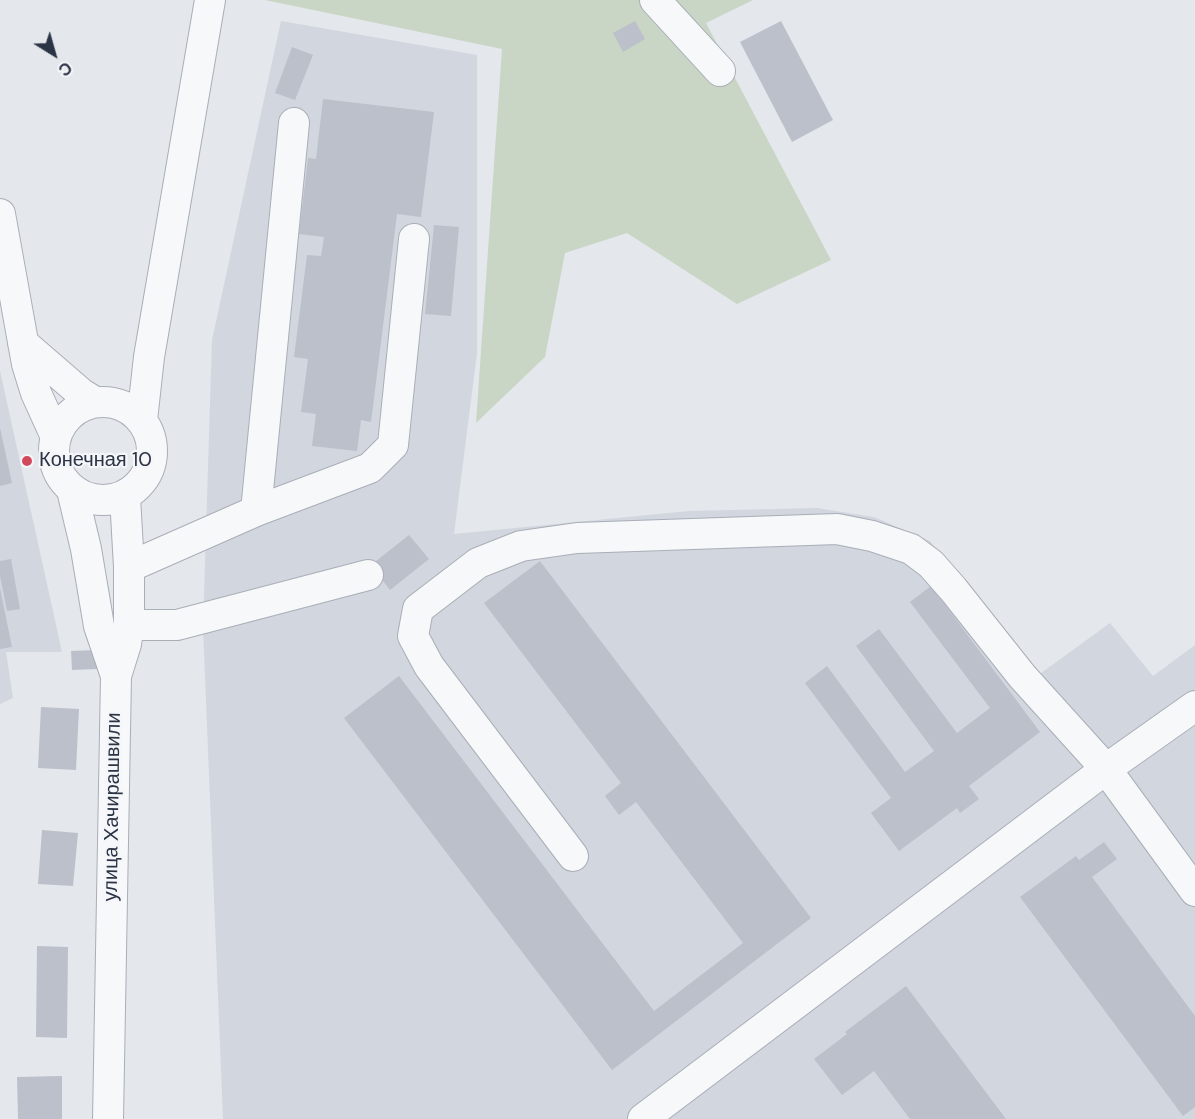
<!DOCTYPE html>
<meta charset="utf-8">
<style>
body{margin:0}
#map{position:relative;width:1195px;height:1119px;overflow:hidden;background:#e4e7ec;font-family:"DM Sans",sans-serif}
canvas{display:block}
.north{position:absolute;left:24px;top:24px;width:60px;height:60px;-webkit-text-stroke:4px #f4f6f9;paint-order:stroke;rotate:143deg;font-size:16px;font-weight:700;line-height:24px;text-align:center;color:#2b3445}
.north::after{content:'';display:block;margin:auto;width:21px;height:27px;background:#2b3445;clip-path:polygon(50% 0,100% 100%,50% 72%,0 100%)}
</style>
<div id="map">
<canvas width="1195" height="1119"></canvas>
<div class="north">С</div>
</div>
<script>
const ctx = document.querySelector('canvas').getContext('2d');
ctx.lineJoin = 'round';
function fillPath(path, color) {
  ctx.fillStyle = color;
  ctx.fill(path, 'evenodd');
}
function shape(rows) {
  const path = new Path2D();
  for (const r of rows) {
    if (r.length === 3) {
      path.moveTo(r[0] + r[2], r[1]);
      path.arc(r[0], r[1], r[2], 0, 2 * Math.PI);
      continue;
    }
    path.moveTo(r[0], r[1]);
    for (let i = 2; i < r.length; i += 2) path.lineTo(r[i], r[i + 1]);
  }
  return path;
}
function stroke(path, color, width, dash) {
  ctx.strokeStyle = color;
  ctx.lineWidth = width;
  ctx.lineCap = dash ? 'butt' : 'round';
  ctx.setLineDash(dash || []);
  ctx.stroke(path);
}
function label(font, color, halo, rows, align = 'center') {
  ctx.font = font + ' "DM Sans",sans-serif';
  ctx.lineWidth = 4.5;
  ctx.setLineDash([]);
  ctx.textBaseline = 'middle';
  ctx.strokeStyle = halo;
  ctx.fillStyle = color;
  for (const [text, x, y, turn = 0] of rows) {
    ctx.save();
    ctx.translate(x, y);
    ctx.rotate((+turn || 0) * Math.PI / 180);
    ctx.textAlign = isNaN(turn) ? turn : align;
    if (halo) ctx.strokeText(text, 0, 0);
    ctx.fillText(text, 0, 0);
    ctx.restore();
  }
}
fillPath(shape([
 [281,21,477,55,477,353,454,534,689,511,817,508,874,517,930,541,1037,676,1110,623,1153,676,1195,645,1195,1119,223,1119,203,627,212,340],
 [0,371,62,652,6,652,13,698,0,704]
]), '#d2d6de');
fillPath(shape([
 [753,0,706,23,831,260,737,304,627,233,565,253,545,357,476,423,502,49,265,0]
]), '#c9d6c5');
fillPath(shape([
 [635,21,645,39,623,52,613,33],
 [781,21,833,120,792,142,740,42],
 [292,47,313,55,295,100,275,93],
 [323,99,434,112,421,217,397,214,371,422,361,420,357,451,312,446,316,414,301,412,308,359,294,357,307,255,321,256,324,237,299,234,308,158,316,159],
 [434,225,459,227,451,316,425,314],
 [0,428,12,483,0,486],
 [409,535,429,559,390,590,371,565],
 [11,559,20,609,7,611,0,576,0,561],
 [540,561,811,918,612,1070,344,718,399,676,654,1011,743,943,636,802,619,815,605,796,621,783,484,603],
 [931,586,1040,732,969,786,979,799,960,813,957,808,899,851,871,813,891,798,805,683,827,666,905,772,934,751,856,646,879,629,957,733,990,708,910,602],
 [0,588,12,647,0,649],
 [96,650,97,669,72,670,71,651],
 [41,707,79,709,76,770,38,768],
 [42,830,78,833,73,886,38,884],
 [1104,842,1117,859,1092,877,1195,1016,1195,1107,1183,1116,1020,897,1076,856,1079,860],
 [37,946,68,947,67,1038,36,1037],
 [906,986,1006,1119,910,1119,874,1071,842,1095,814,1059,847,1034,845,1032],
 [62,1076,62,1119,18,1119,17,1077]
]), '#bbc0ca');
const minor = shape([
 [655,0,720,71],
 [0,214,27,364,36,393,56,437],
 [23,343,82,394,95,402],
 [103,451,49],
 [142,420,149,357,210,0],
 [72,490,86,549,99,626,116,676],
 [256,511,370,468,393,445,414,239],
 [129,567,256,511,294,123],
 [129,625,177,625,368,575],
 [573,856,429,666,413,636,418,609,478,563,521,546,577,538,837,529,872,536,911,549,931,564,953,589,1022,676,1106,769,1195,891],
 [108,1119,116,676,126,644,129,625,129,567,125,497],
 [643,1119,1106,769,1195,706]
]);
stroke(minor, '#a9aeb7', 32);
stroke(minor, '#f7f8fa', 30);
for (const [x, y, r, color] of [
 [27,461,6,"#d1495b"]
]) {
  const dot = new Path2D();
  dot.arc(x, y, r, 0, 2 * Math.PI);
  ctx.fillStyle = color;
  ctx.fill(dot);
  stroke(dot, '#f4f6f9', 2);
}
label('20px', '#2b3445', '#f4f6f9', [
 ["Конечная 10",39,461]
], 'left');
label('20px', '#2b3445', '#f4f6f9', [
 ["улица Хачирашвили",113,807,-89]
]);
</script>
